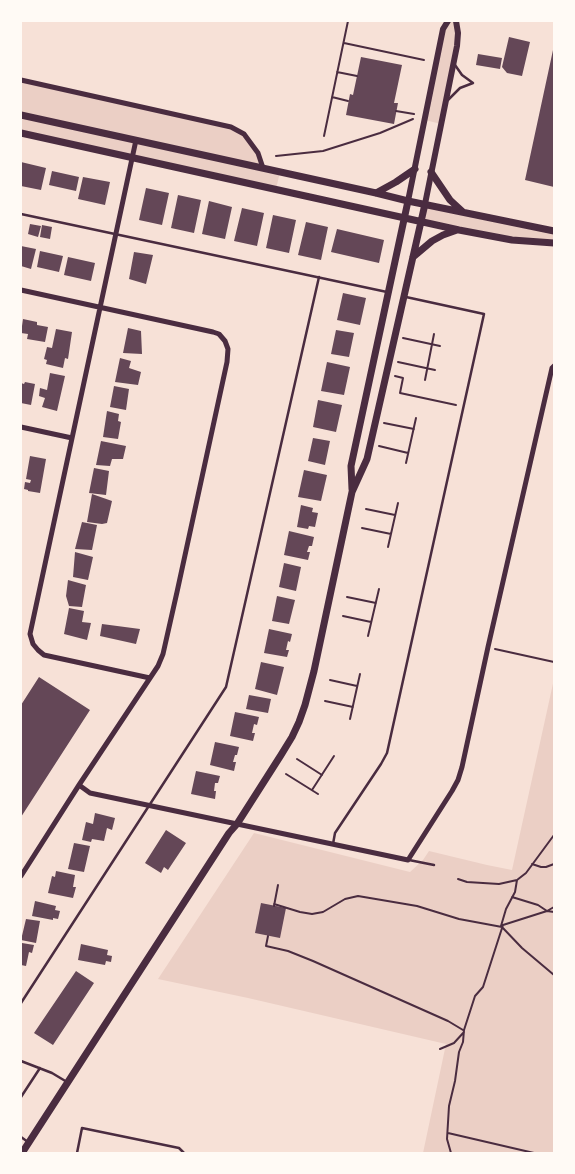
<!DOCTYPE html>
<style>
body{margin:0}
#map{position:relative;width:575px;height:1174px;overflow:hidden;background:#f7e1d7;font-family:Karla,sans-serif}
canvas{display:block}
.frame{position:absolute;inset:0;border:22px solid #fffaf5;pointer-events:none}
</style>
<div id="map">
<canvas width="575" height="1174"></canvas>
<div class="frame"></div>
</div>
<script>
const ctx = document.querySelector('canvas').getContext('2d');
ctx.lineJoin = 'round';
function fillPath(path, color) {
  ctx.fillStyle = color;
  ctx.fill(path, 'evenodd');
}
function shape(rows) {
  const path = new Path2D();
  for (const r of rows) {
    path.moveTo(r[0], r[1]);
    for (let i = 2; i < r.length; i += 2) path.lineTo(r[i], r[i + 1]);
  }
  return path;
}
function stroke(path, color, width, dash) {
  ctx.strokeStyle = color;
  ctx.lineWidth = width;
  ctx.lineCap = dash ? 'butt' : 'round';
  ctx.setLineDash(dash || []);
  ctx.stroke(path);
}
fillPath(shape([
 [448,21,456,21,458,33,441,124,425,120,443,29],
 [21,80,231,127,244,134,258,153,263,168,280,172,276,189,21,133],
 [425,204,554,231,554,243,512,240,421,221],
 [554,679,554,1153,423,1153,446,1044,248,998,158,979,254,833,410,872,423,860,429,851,487,865,512,870]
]), '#ebcfc5');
fillPath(shape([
 [509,37,530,42,522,76,507,73,502,67],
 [553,50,554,50,554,187,525,180],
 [478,54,502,58,500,69,476,65],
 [361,57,402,65,394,103,398,103,394,124,346,115,350,94,353,95],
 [21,162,46,168,41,190,21,186],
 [52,171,79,177,76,191,49,185],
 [83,177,110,182,105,205,78,199],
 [146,188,169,193,162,225,139,220],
 [178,195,201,200,194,233,171,228],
 [209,201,232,207,225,239,202,234],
 [242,208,264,213,257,246,234,241],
 [273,215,296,220,289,253,266,248],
 [306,222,328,227,321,260,298,255],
 [30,224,41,226,38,237,28,234],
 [42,225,52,227,50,239,40,237],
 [337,229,384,240,379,263,331,252],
 [21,246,36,249,31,269,21,266],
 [40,251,63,256,59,272,37,267],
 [134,252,153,255,146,284,129,279],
 [68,257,95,263,91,281,64,275],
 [343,293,366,298,360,325,337,320],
 [23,319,37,322,37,325,48,327,45,342,27,339,28,334,21,333],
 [128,328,141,331,142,354,123,353],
 [56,329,72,332,68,359,65,358,63,368,46,364,47,360,44,359,47,347,52,348],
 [336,330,354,333,349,357,331,354],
 [120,358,131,361,129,368,141,372,138,385,115,382],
 [327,362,350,367,344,395,321,391],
 [50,373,65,376,57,411,42,407,45,398,39,396,40,388,47,390],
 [25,382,35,384,31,405,21,403,21,383,24,384],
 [114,386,129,389,126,410,110,407],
 [318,400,342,405,336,432,313,427],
 [107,411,119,414,118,421,121,422,118,439,103,437],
 [313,438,330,441,325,465,308,461],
 [101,441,126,446,123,459,112,459,110,466,96,465],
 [30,456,46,459,40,493,28,491,28,490,24,489,25,482,30,483,31,480,26,479],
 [94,468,109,471,106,495,89,493],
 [304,470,327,475,321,501,298,497],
 [92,494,112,501,107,523,102,524,87,522],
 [301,505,313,508,312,512,318,513,315,527,309,526,308,529,297,527],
 [82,522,97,525,92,550,75,549],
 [289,531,314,537,312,546,309,546,307,552,310,552,308,560,284,555],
 [75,552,93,557,88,580,73,577],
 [284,563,301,567,296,591,279,587],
 [68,580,86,585,82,607,69,606,66,596],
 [277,596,295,600,289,624,272,621],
 [69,608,84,611,82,622,91,623,87,640,64,634],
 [102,624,140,629,136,644,100,636],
 [269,629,292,634,290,642,288,641,286,650,289,650,287,657,264,653],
 [261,662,284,667,277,695,255,689],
 [39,677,90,710,21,817,21,705],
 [249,695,271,699,268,713,246,709],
 [235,712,259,717,257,725,254,724,252,733,255,733,253,741,230,736],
 [215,742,239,747,237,755,235,755,233,762,236,762,234,771,210,765],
 [196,771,220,776,218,783,215,783,214,791,216,791,215,799,191,794],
 [95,813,115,818,112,830,107,828,104,841,92,839,91,842,82,840,86,822,93,824],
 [166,830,186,843,168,870,164,867,161,873,145,863],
 [74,843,90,846,84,872,68,869],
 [56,871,75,875,73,887,76,887,73,898,48,893,52,876,55,877],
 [35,901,56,906,55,910,60,911,58,919,53,918,53,920,32,916],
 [261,903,286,908,280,938,255,933],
 [26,919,40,921,36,943,21,940],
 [22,943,34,945,32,953,29,952,26,966,21,965],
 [81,944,108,950,107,955,112,956,111,962,106,961,105,965,78,960],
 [76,971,94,983,53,1045,34,1033]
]), '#644757');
stroke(shape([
 [344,43,424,60],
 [337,72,357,76],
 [332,97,348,101],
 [396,111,414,114],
 [324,136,348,21],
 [276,156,323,151,380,133,413,119],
 [403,338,440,346],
 [398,362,435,370],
 [395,376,403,378,400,393,456,405],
 [425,380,434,334],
 [384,423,414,429],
 [379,446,408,453],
 [406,463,416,418],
 [366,509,395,515],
 [362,528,391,534],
 [388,547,398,503],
 [347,597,376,603],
 [343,616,371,622],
 [368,636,379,589],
 [495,649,554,662],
 [330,680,357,686],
 [325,701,353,707],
 [350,719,360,674],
 [297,759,322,775],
 [286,774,318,794],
 [312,790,334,756],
 [554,835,526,873,517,880,515,892,506,909,501,926,522,948,554,975],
 [532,864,541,867,546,867,554,864],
 [458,879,467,882,499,884,517,880],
 [512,897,538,905,547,911,554,907],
 [274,904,300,912,312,914,323,912,345,899,358,896,417,906,459,919,502,927],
 [274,906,278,885],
 [268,936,266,946,288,951,313,961,448,1021,463,1030],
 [440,1049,454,1043,464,1032],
 [448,1133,534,1153],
 [451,1153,447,1139,449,1106,455,1081,459,1052,463,1042,464,1030,475,996,483,987,503,925,547,911,554,912]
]), '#4a2c40', 2);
stroke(shape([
 [448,100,460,88,473,83,462,75,455,65],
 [21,214,387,292],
 [333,844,335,833,381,764,387,753,484,314,406,297],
 [409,860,434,865],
 [21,1003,226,687,319,277],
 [21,1061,52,1073,67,1082],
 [21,1097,40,1068],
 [21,1137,28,1142],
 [77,1153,82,1128,179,1148,184,1153]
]), '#4a2c40', 2.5);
stroke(shape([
 [21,80,231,127,244,134,258,153,263,168],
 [136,140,30,634,33,644,38,650,44,655,150,678],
 [21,290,213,332,219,334,225,341,228,349,227,362,177,592,163,654,158,666,79,785,21,876],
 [21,427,72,438],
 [79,785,90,793,408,860,452,791,458,780,462,767,488,647,552,368,554,366]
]), '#4a2c40', 5);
stroke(shape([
 [408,201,443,29,448,21],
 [425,204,457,46,458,33,456,21]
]), '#4a2c40', 6);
stroke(shape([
 [21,115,376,193,408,201,554,231],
 [21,133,459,230,512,240,554,243],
 [431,172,450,200,463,212],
 [376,193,396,182,415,169],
 [413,257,432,241,443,235,457,230],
 [352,489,351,466,408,201],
 [22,1153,229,833,237,824,281,755,292,737,299,722,305,705,314,671,352,492,367,459,425,204]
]), '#4a2c40', 7);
</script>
